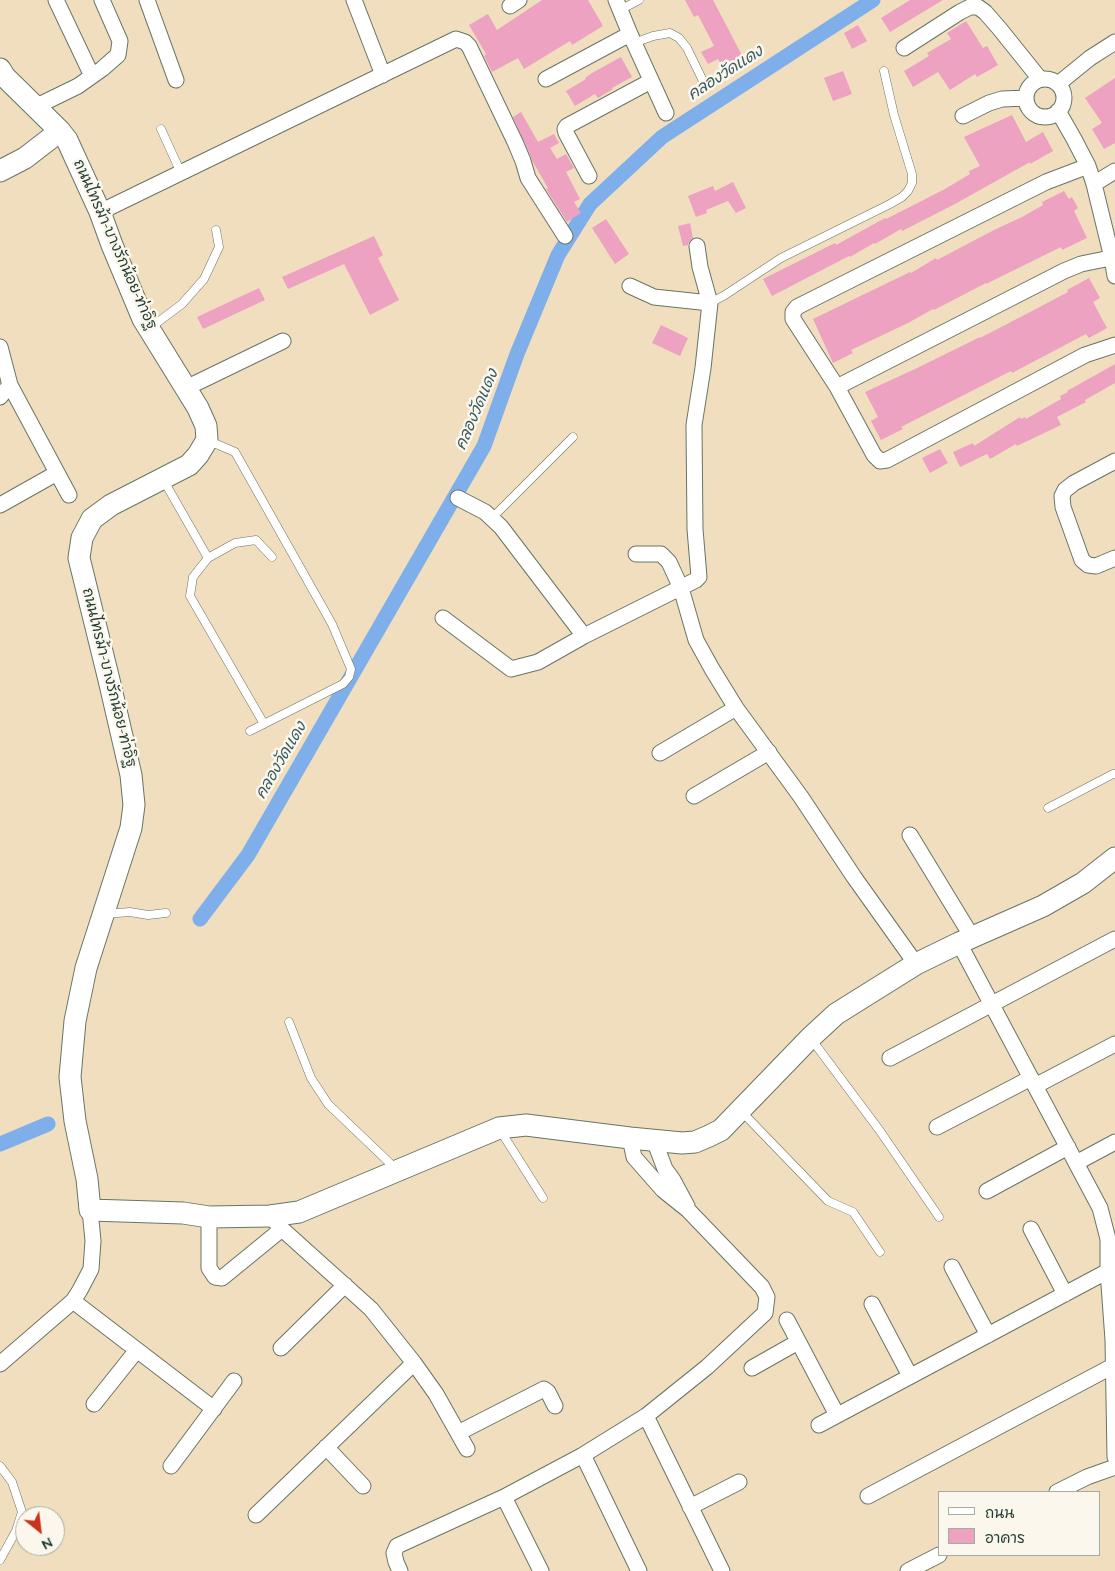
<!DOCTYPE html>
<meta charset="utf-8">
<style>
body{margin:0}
#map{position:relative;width:1115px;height:1571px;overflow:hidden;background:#f0debe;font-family:"Architects Daughter","Playpen Sans Thai",sans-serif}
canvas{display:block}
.legend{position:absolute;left:938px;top:1491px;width:162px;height:65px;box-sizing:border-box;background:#fbf7ec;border:1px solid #a3ada2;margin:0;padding:6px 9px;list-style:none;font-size:15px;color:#1f3d34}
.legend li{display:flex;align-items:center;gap:10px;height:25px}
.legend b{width:25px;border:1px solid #a3ada2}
.north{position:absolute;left:15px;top:1506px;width:50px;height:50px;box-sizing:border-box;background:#fbf7ec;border:1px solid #a3ada2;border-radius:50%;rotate:151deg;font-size:14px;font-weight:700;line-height:20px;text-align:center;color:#1f3d34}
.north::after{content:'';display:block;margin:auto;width:18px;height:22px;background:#c8321e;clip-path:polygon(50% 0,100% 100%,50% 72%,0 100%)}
</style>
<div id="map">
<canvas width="1115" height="1571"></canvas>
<ul class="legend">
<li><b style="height:6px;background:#fff"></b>ถนน</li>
<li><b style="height:14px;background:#eda2c2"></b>อาคาร</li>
</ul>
<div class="north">N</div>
</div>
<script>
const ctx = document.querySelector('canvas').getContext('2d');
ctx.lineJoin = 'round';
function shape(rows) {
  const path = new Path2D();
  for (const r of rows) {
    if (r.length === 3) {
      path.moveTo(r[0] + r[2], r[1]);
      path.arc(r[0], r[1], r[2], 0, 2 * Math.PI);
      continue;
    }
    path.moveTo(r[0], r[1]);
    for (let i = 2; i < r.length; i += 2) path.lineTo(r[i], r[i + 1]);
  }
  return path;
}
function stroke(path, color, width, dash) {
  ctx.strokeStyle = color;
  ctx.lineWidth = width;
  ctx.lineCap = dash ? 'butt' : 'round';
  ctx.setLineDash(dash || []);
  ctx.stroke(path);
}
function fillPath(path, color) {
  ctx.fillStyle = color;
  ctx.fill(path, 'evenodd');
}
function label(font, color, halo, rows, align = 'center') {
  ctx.font = font + ' "Architects Daughter","Playpen Sans Thai",sans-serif';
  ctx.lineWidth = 5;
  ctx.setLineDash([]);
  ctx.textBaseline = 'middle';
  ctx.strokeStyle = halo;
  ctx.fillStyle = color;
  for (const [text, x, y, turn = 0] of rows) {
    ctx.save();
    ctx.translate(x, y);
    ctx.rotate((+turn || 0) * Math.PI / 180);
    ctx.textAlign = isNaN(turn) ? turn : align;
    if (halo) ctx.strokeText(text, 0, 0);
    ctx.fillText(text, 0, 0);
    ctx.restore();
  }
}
stroke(shape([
 [200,919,248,855,484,446,517,354,558,255,590,204,662,137,873,0],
 [0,1144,48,1124]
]), '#7eafea', 15);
fillPath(shape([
 [542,0,588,0,603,26,572,45,570,41,524,69,518,58,492,72,484,56,486,54,469,25,488,14,497,30],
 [685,0,713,0,746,63,726,73,718,59,708,64,701,52,714,46,698,15,694,17],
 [910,0,943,0,890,32,881,18],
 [966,21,983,48,987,46,998,65,977,77,975,74,950,90,938,72,913,87,904,71,929,56,927,53,951,39,947,33],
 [858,25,867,41,852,49,844,33],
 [621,57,632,77,612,88,613,89,598,98,595,94,575,106,566,91,586,79,585,78,592,73],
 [843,71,852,94,833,101,824,78],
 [1115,78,1115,143,1104,149,1092,129,1102,123,1085,98],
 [521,112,538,142,554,134,559,143,550,148,557,159,566,154,574,168,566,172,580,199,574,202,581,213,567,222,546,189,548,188,533,162,513,117],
 [1012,115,1026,142,1043,132,1053,151,1030,164,1030,162,955,204,902,231,901,229,875,244,874,243,850,257,849,256,772,296,763,279,835,243,836,245,885,218,886,219,945,189,970,174,969,171,980,166,964,137],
 [733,182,746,208,736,213,728,201,706,210,707,213,696,217,688,196,713,186,715,191],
 [1064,191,1069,199,1072,197,1078,208,1074,211,1087,238,1062,250,1061,247,986,284,986,283,934,310,933,309,908,323,851,350,853,353,833,363,813,319,910,272,911,273,936,258,937,260,994,230,1022,217,1043,205,1042,202],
 [606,219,629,254,615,264,592,228],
 [690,223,693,238,689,242,688,245,683,246,678,226],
 [374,236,383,255,378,258,399,300,370,315,344,264,288,289,282,277],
 [1089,278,1100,298,1093,302,1107,328,1089,338,1086,334,1012,373,1011,371,901,427,903,429,881,440,871,421,878,417,865,392,915,369,980,337,980,338,1032,311,1068,292,1067,290],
 [259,288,265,300,203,329,197,317],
 [661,325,688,338,680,356,652,343],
 [1115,364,1115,383,1085,400,1086,402,1057,417,1061,425,1017,446,1016,444,990,459,987,454,960,467,953,452,973,443,974,446,1020,417,1021,419,1025,417,1026,419,1061,399,1060,396,1068,392,1067,391],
 [940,449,948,463,930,473,922,458]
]), '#eda2c2');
const lane = shape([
 [620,10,639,0],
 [634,43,653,36,670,33,679,38,687,48,703,81],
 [161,129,181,173],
 [710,303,725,295,781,258,890,204,902,197,908,191,912,183,912,174,894,115,884,71],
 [150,328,182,304,204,279,219,247,216,230],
 [207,440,235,452,332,624,351,669,349,677,343,684,250,731],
 [164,481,208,558,193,577,190,596,264,724],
 [492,518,573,437],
 [208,558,235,543,256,540,272,557],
 [1048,808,1113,774,1115,774],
 [105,914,130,912,148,915,166,913],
 [289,1022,311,1078,328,1104,397,1170],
 [812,1040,880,1131,939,1217],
 [741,1111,828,1201,853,1212,880,1252],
 [500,1130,543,1198],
 [0,1466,12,1482,22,1512,16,1531,0,1560]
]);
const street = shape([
 [56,0,92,76],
 [147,0,176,80],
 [354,0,383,75],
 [616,0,630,34,666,113],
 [510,6,519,0],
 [904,48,960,12,970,7,978,7,985,12,999,28,1040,79],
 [546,79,630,34],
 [1045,98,19],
 [1058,84,1090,58,1115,42],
 [35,107,78,86,102,69,118,55,120,41,102,0],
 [1058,111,1074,139,1088,166,1094,184,1112,258,1115,276],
 [963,116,989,103,1002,99,1026,98],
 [1088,166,1046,182,797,307,793,312,793,319,837,387,874,455,880,461,887,460,1085,355,1115,345],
 [589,176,566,133,565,129,567,126,651,81],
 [1094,184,1115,171],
 [100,212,456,39,465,42,469,46,515,142,523,161,528,178,565,236],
 [630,286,654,297,710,303],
 [0,347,10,385,69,495],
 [837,387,1064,271,1081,264,1115,257],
 [186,388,283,341],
 [0,397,10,385],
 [1115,461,1074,483,1065,490,1062,496,1063,507,1082,560,1088,565,1096,566,1115,558],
 [458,498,485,512,501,527,584,636],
 [0,505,57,473],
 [636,554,661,554,669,562,681,588,696,640,712,669,736,708,801,797,854,877,916,964],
 [443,618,511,669,538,662,584,636,696,580,699,577,695,529,694,425,703,368,710,303,700,267,697,246],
 [660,753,736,708],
 [694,796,769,752],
 [910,835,972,937],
 [959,943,1100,1208,1108,1239,1108,1271,1113,1340,1115,1457],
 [890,1058,1115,939],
 [1035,1086,1115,1044],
 [937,1127,1031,1078],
 [654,1140,665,1169,673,1180,687,1206],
 [1076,1163,1115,1142],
 [987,1191,1068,1147],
 [270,1216,282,1229,371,1309,414,1363,436,1394,467,1449],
 [209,1217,209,1268,215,1277,222,1278,282,1229],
 [1031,1229,1065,1294],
 [952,1267,988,1335],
 [73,1301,214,1409],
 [872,1304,910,1376],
 [787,1320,837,1415],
 [281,1348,345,1285],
 [0,1364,73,1301,80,1290,91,1269,93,1241,90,1210],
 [752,1368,798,1342],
 [94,1404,137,1350],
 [646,1416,722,1571],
 [819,1425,1108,1271],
 [458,1433,544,1389,548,1392,555,1406],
 [326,1447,363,1486],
 [583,1455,639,1571],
 [171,1466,234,1381],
 [1057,1492,1087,1477,1115,1467],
 [868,1496,1113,1366],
 [504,1497,541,1571],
 [690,1507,739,1482],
 [256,1515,414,1363],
 [400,1571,396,1562,394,1553,397,1546,504,1497,583,1455,646,1416,707,1367,765,1313,767,1297,762,1287,688,1210,663,1190,634,1157,630,1138],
 [908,1571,939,1555]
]);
const secondary = shape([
 [0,69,5,77,60,131,67,140,100,212,112,245,143,319,198,408,206,426,207,440,198,455,189,465,111,505,92,519,82,538,79,558,109,680,131,775,134,805,131,828,86,968,75,1021,70,1077,75,1121,87,1179,90,1210,183,1213,209,1217,270,1216,299,1212,499,1128,526,1125,630,1138,682,1143,695,1142,709,1136,721,1130,810,1038,836,1014,916,964,959,943,1043,906,1083,883,1115,858],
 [0,171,25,158,60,131]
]);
stroke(lane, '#687564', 9);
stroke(street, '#687564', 17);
stroke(secondary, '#687564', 23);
stroke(lane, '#fff', 8);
stroke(street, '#fff', 15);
stroke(secondary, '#fff', 21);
label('15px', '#1f3d34', '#fbf7ec', [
 ["ถนนไทรม้า-บางรักน้อย-ท่าอิฐ",114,245,66],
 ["ถนนไทรม้า-บางรักน้อย-ท่าอิฐ",108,678,76]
]);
label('italic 16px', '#375a62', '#fbf7ec', [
 ["คลองวัดแดง",726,74,-33],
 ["คลองวัดแดง",478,410,-67],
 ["คลองวัดแดง",282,761,-60]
]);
</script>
